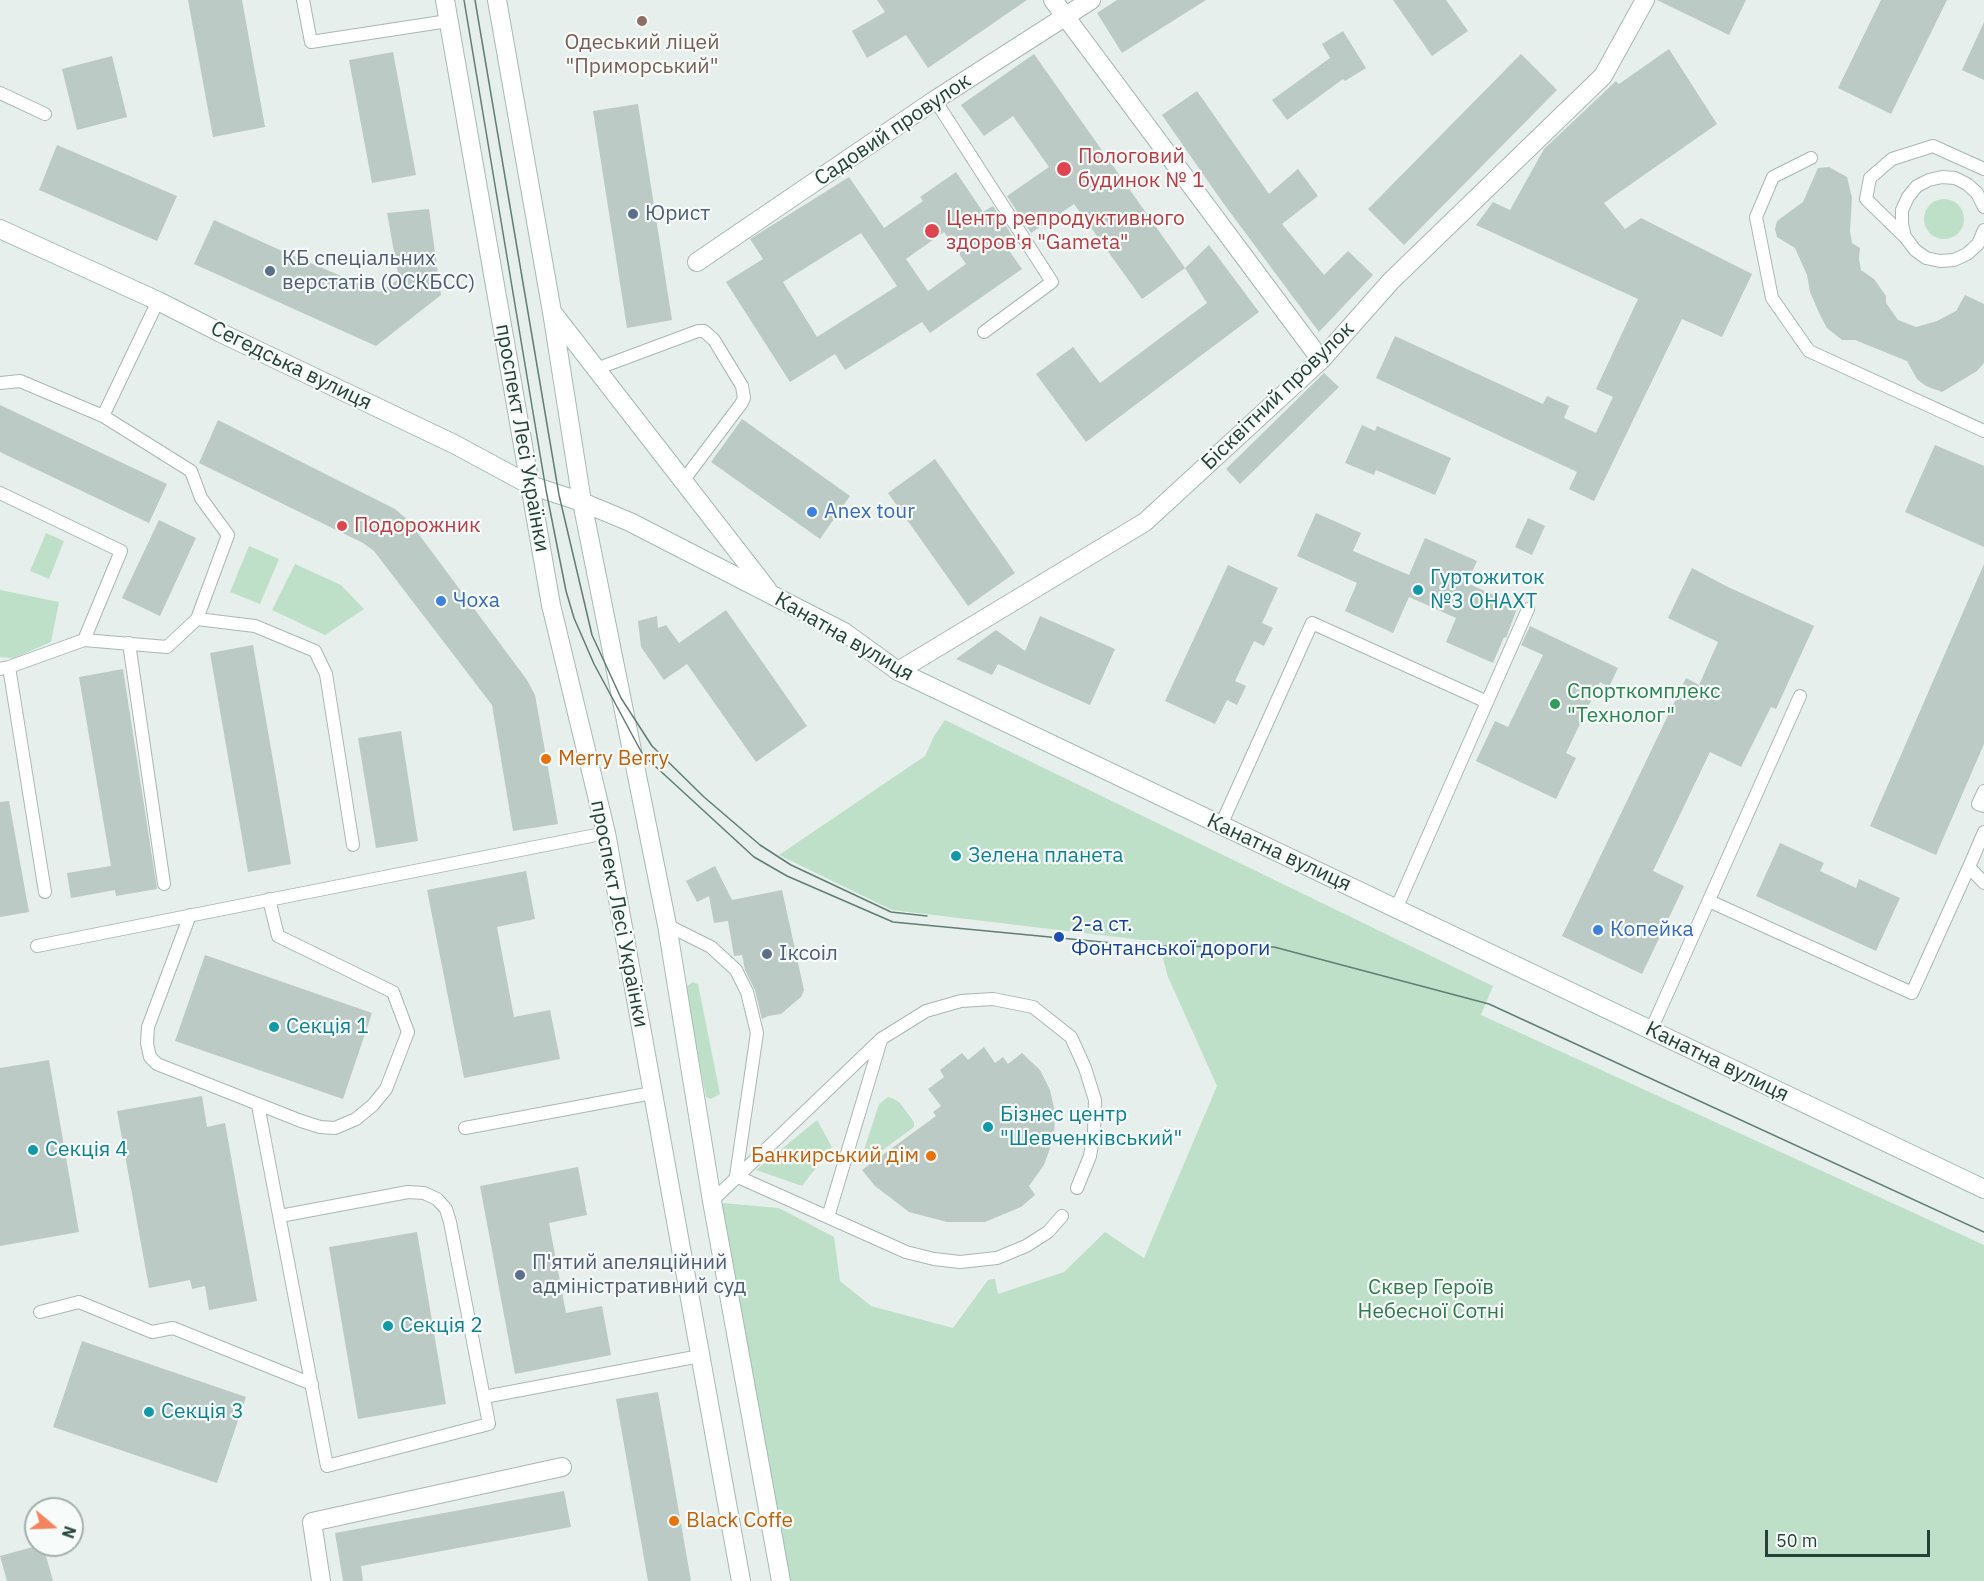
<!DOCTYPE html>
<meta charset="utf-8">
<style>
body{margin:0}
#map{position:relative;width:1984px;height:1581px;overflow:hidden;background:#e6efeb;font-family:"IBM Plex Sans",sans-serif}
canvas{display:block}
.north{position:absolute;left:24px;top:1497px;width:60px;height:60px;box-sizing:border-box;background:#f7fbf9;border:2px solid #a3b1ad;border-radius:50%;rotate:109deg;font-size:16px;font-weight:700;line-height:24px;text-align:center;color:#24423a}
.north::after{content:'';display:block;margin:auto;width:21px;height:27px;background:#f4845f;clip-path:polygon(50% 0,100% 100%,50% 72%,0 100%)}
.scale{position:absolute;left:1765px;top:1530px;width:165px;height:27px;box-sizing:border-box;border:3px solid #24423a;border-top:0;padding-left:8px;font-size:18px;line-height:21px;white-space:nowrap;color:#24423a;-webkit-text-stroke:4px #f7fbf9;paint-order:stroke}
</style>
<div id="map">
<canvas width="1984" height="1581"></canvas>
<div class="north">N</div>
<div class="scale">50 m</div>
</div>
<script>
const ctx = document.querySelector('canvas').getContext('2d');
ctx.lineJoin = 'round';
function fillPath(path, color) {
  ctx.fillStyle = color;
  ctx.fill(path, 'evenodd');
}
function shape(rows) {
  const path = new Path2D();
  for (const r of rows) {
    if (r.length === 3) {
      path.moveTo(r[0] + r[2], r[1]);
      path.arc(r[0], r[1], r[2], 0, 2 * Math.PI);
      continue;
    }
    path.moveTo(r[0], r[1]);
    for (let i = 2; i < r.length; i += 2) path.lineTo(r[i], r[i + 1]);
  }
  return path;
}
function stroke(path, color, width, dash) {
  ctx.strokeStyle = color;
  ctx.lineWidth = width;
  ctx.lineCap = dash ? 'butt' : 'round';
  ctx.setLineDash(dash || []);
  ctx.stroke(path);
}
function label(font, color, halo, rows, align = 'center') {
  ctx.font = font + ' "IBM Plex Sans",sans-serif';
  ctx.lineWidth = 4.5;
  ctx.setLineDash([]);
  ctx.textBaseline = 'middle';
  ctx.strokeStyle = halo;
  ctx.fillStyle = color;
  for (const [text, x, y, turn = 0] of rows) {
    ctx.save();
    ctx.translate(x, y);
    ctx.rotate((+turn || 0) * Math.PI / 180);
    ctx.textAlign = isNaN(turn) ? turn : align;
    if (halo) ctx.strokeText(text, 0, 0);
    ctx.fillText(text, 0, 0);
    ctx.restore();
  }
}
fillPath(shape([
 [1944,219,20],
 [46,533,64,541,49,579,30,571],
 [249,546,279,559,260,604,230,592],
 [295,564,341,585,364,609,325,635,272,610],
 [0,590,59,602,51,642,14,658,0,657],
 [945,720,1493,986,1481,1015,1984,1245,1984,1581,790,1581,722,1203,779,1208,834,1237,840,1281,871,1306,953,1328,988,1280,995,1279,998,1294,1064,1272,1105,1232,1144,1258,1217,1086,1168,977,1158,940,1142,940,892,910,779,855,925,756,934,736],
 [693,982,698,984,720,1094,711,1099,706,1097,685,987],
 [888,1097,894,1099,900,1103,914,1122,914,1127,865,1163,863,1163,862,1156,879,1104],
 [817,1120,832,1147,802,1186,756,1170]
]), '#bfe0c8');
fillPath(shape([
 [188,0,242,0,265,127,213,137],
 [877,0,1027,0,928,68,906,35,867,58,852,31,885,12],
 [1117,0,1206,0,1122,53,1097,13],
 [1393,0,1446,0,1468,31,1432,56],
 [1657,0,1746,0,1729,35],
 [1881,0,1947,0,1891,114,1838,88],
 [1984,22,1984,80,1962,70],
 [1343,31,1366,68,1345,81,1343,79,1287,120,1272,100,1330,58,1322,44],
 [1669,49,1717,124,1604,203,1625,229,1641,218,1752,274,1722,337,1682,319,1594,501,1569,489,1577,472,1376,378,1395,336,1543,404,1547,396,1569,406,1564,418,1596,433,1613,397,1596,389,1638,299,1476,225,1493,202,1510,210,1544,149,1616,81,1619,84],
 [393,52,416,175,372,183,349,60],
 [1034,54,1185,268,1142,299,1074,204,1031,233,1007,196,1049,167,1013,116,984,136,961,105],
 [1521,54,1557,90,1404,245,1368,209],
 [112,56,127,117,77,130,62,69],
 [1197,91,1269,194,1298,169,1318,196,1282,224,1324,275,1348,251,1373,275,1319,332,1221,200,1162,115],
 [638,104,672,320,627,328,593,111],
 [57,145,177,196,157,241,39,190],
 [1829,167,1847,177,1852,198,1850,231,1852,243,1860,248,1859,259,1861,270,1874,279,1886,296,1886,303,1898,320,1916,327,1937,321,1956,311,1965,295,1984,304,1984,363,1977,371,1942,392,1926,386,1917,379,1907,361,1855,340,1842,340,1827,328,1820,315,1810,292,1807,275,1795,248,1777,237,1775,229,1777,221,1803,202,1818,168],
 [956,172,983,212,993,206,1017,243,1008,249,1022,269,930,333,922,322,845,370,835,354,790,382,726,282,763,259,750,239,849,177,884,228,923,201,920,197],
 [944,232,966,264,928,291,906,259],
 [861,233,897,286,817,337,783,282],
 [429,209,441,295,376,346,194,264,214,220,282,251,379,292,399,279,387,213],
 [1209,245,1259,312,1086,442,1036,374,1073,347,1100,383,1207,303,1185,268],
 [1324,373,1339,387,1240,484,1226,469],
 [0,405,167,484,149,523,0,452],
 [742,419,850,496,820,539,711,462],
 [218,420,395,509,409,521,527,680,535,695,558,824,513,831,492,705,374,551,363,543,199,463],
 [1362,425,1375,431,1377,426,1451,458,1435,495,1376,470,1374,475,1345,463],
 [1935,445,1984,466,1984,547,1905,512],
 [935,459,1015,573,968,606,888,493],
 [1316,513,1361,533,1353,551,1409,575,1425,538,1477,561,1467,583,1518,606,1506,638,1504,637,1493,663,1446,642,1456,618,1409,597,1393,633,1345,611,1357,583,1297,556],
 [1528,518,1545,526,1532,555,1515,547],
 [159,520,196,538,160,616,122,598],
 [1984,564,1984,744,1936,855,1870,826],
 [1228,565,1278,588,1262,623,1273,628,1264,646,1254,641,1235,681,1246,686,1237,705,1227,700,1215,724,1165,701],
 [1692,568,1728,587,1814,626,1776,709,1771,707,1741,767,1710,752,1653,871,1684,886,1642,974,1562,936,1686,678,1699,685,1718,642,1668,618],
 [726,610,807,726,756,762,687,664,664,680,641,647,638,621,657,616,658,628,666,625,679,643],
 [1040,616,1115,649,1090,705,998,664,992,675,956,659,996,630,1025,651],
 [1530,626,1618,668,1609,687,1600,682,1566,753,1576,758,1556,799,1476,761,1495,721,1508,727,1543,655,1521,645],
 [253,645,291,864,248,872,210,653],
 [123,669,157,889,116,896,115,890,71,898,67,873,111,866,79,677],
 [401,731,418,841,376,848,358,738],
 [9,801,29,912,0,917,0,802],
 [1780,843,1824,863,1820,871,1856,888,1859,879,1900,898,1876,951,1756,896],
 [715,866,732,900,782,890,804,990,801,997,781,1014,768,1016,762,1019,755,990,745,970,742,955,734,956,728,921,714,923,709,896,697,902,686,881],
 [526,871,535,919,497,927,514,1017,550,1010,560,1059,464,1078,427,890],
 [205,955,372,1013,343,1099,175,1041],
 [984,1047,995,1063,1003,1057,1008,1064,1022,1053,1040,1070,1050,1090,1055,1113,1054,1137,1044,1165,1029,1186,1035,1195,1021,1207,985,1222,947,1222,909,1212,875,1186,862,1170,936,1116,933,1112,941,1106,928,1089,944,1077,940,1070,962,1053,968,1060],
 [49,1060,79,1232,0,1246,0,1068],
 [202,1096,207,1127,225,1123,257,1301,209,1310,205,1286,192,1289,190,1280,149,1288,117,1111],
 [578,1167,587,1215,549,1223,566,1313,602,1306,611,1355,515,1374,480,1186],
 [417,1232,446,1404,358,1419,329,1247],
 [82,1341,246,1397,217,1483,53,1427],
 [658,1392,691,1581,648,1581,616,1399],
 [564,1491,571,1527,361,1566,363,1581,343,1581,335,1533],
 [40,1545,43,1545,53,1581,7,1581,0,1556]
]), '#bbcac4');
const lane = shape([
 [303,0,311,42,448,21],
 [0,93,45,114],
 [935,100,1052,282,984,332],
 [1811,158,1773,177,1756,217,1772,298,1809,351,1984,431],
 [1984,169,1933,146,1892,159,1870,178,1866,199,1906,238,1915,250,1926,258,1940,261,1954,260,1967,254,1978,244,1984,230],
 [1905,237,1902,224,1902,210,1908,197,1917,186,1929,180,1942,177,1955,178,1967,184,1977,193,1984,207],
 [596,369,698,331,704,331,714,340,742,386,744,398,741,404,683,481],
 [0,383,20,381,103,416],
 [0,493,121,551,84,640],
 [197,619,255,626,315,651,326,674,353,845],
 [129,643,164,884],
 [9,667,45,892],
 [0,669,9,667,84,640,167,647,197,619,228,535,201,498,191,471,103,416,158,301],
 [1984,791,1978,804,1984,806],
 [1221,825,1312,623,1487,702],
 [1984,832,1969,867,1984,883],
 [1709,901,1912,993,1969,867],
 [1396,909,1528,609],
 [190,915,148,1027,147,1043,150,1057,157,1064,301,1121,320,1127,335,1128,356,1119,373,1105,386,1089,408,1032,393,992,278,936,269,899],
 [667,925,711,947,736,970,747,992,757,1033,736,1176,906,1252,934,1259,960,1262,997,1258,1026,1246,1048,1232,1062,1216],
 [37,946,606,833],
 [1651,1030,1800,696],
 [258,1105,327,1466,489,1424,450,1222,446,1209,437,1199,424,1193,408,1192,280,1216],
 [465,1128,652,1093],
 [712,1201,881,1039,926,1011,961,1001,993,999,1033,1007,1071,1037,1085,1068,1095,1100,1094,1132,1090,1156,1077,1188],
 [828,1217,881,1040],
 [40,1312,79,1302,152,1332,173,1328,312,1384],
 [484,1397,700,1356]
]);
const street = shape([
 [1053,0,1321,360],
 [697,262,935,100,1091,0],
 [898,671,1145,522,1321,360,1391,281,1603,76,1645,0],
 [321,1581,312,1522,562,1467]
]);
const secondary = shape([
 [445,0,551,605,606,833,741,1581],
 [497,0,552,312,582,502,667,925,712,1201,781,1581],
 [0,229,158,301,221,333,454,444,530,485,582,502,630,522,844,632,898,671,1984,1189],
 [552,312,767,589]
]);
stroke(lane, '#a8b8b2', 14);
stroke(street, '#a8b8b2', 20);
stroke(secondary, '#a4bbb3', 20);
stroke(lane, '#fff', 12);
stroke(street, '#fff', 18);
stroke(secondary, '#fff', 18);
stroke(shape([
 [464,0,546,490,566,591,574,618,594,664,643,755,754,857,787,876,893,922,1144,946,1274,947,1489,1004,1984,1232],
 [475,0,559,495,592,635,621,698,652,746,704,797,760,845,791,865,891,912,927,916]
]), '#5f7d75', 1.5);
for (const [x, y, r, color] of [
 [642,21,6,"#8d6e63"],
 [1064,169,8,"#e0444e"],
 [633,214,6,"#5c6f8a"],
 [932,231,8,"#e0444e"],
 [270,271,6,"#5c6f8a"],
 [812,512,6,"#3f7fe0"],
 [342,526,6,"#e0444e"],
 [1418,590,6,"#0f9aa8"],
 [441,601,6,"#3f7fe0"],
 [1555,704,6,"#2e9e5b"],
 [546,759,6,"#e8710a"],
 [956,856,6,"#0f9aa8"],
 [1598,930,6,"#3f7fe0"],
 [1059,937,6,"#1a4fb4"],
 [767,954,6,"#5c6f8a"],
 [274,1027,6,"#0f9aa8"],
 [988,1127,6,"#0f9aa8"],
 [33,1150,6,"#0f9aa8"],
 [931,1156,6,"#e8710a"],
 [520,1275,6,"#5c6f8a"],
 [388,1326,6,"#0f9aa8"],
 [149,1412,6,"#0f9aa8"],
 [674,1521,6,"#e8710a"]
]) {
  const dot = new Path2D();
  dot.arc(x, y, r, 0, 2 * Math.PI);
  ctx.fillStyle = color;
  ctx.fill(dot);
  stroke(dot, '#f7fbf9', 2);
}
label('21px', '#785e54', '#f7fbf9', [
 ["Одеський ліцей",642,43],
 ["\"Приморський\"",642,67]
]);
label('21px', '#24423a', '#f7fbf9', [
 ["Садовий провулок",893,130,-34],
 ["Сегедська вулиця",291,366,26],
 ["Бісквітний провулок",1278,396,-44],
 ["проспект Лесі Українки",522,438,80],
 ["Канатна вулиця",844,637,30],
 ["Канатна вулиця",1279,853,25],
 ["проспект Лесі Українки",619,914,79],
 ["Канатна вулиця",1717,1062,26]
]);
label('21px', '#be3a42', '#f7fbf9', [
 ["Пологовий",1078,157],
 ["будинок № 1",1078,181],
 ["Центр репродуктивного",946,219],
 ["здоров'я \"Gameta\"",946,243],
 ["Подорожник",354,526]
], 'left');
label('21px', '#4e5e75', '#f7fbf9', [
 ["Юрист",645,214],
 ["КБ спеціальних",282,259],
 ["верстатів (ОСКБСС)",282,283],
 ["Іксоіл",779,954],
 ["П'ятий апеляційний",532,1263],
 ["адміністративний суд",532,1287]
], 'left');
label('21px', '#366cbe', '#f7fbf9', [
 ["Anex tour",824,512],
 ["Чоха",453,601],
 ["Копейка",1610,930]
], 'left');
label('21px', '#0d838f', '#f7fbf9', [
 ["Гуртожиток",1430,578],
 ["№3 ОНАХТ",1430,602],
 ["Зелена планета",968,856],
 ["Секція 1",286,1027],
 ["Бізнес центр",1000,1115],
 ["\"Шевченківський\"",1000,1139],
 ["Секція 4",45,1150],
 ["Секція 2",400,1326],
 ["Секція 3",161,1412]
], 'left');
label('21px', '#27864d', '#f7fbf9', [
 ["Спорткомплекс",1567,692],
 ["\"Технолог\"",1567,716]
], 'left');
label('21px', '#c56008', '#f7fbf9', [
 ["Merry Berry",558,759],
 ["Банкирський дім",919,1156,"right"],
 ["Black Coffe",686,1521]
], 'left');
label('21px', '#164399', '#f7fbf9', [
 ["2-а ст.",1071,925],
 ["Фонтанської дороги",1071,949]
], 'left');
label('21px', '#2d7a4b', '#f7fbf9', [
 ["Сквер Героїв",1431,1288],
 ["Небесної Сотні",1431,1312]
]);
</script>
